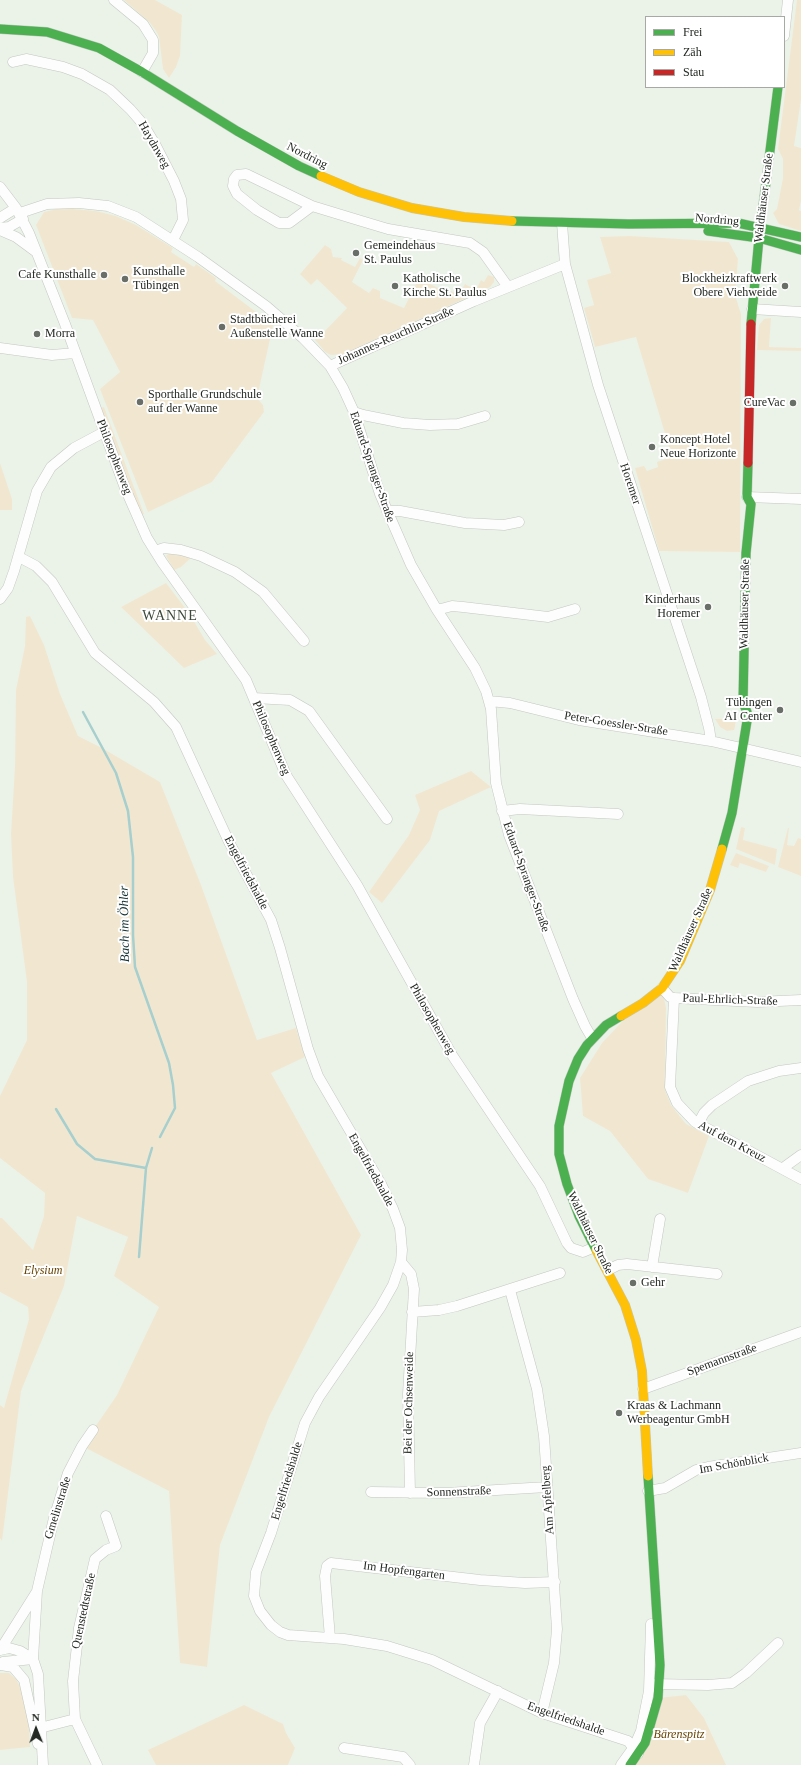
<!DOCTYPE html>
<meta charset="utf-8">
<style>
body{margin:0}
#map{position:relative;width:801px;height:1765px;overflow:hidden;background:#ebf3e9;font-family:"Times New Roman",serif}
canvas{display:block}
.legend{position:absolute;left:645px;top:16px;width:140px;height:72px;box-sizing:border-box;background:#fff;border:1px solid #a7a9a7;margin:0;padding:5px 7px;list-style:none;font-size:12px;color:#232822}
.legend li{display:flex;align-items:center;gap:8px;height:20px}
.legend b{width:20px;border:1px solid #a7a9a7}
.north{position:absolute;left:16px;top:1709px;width:40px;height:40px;-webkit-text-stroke:3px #fff;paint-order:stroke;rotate:359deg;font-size:11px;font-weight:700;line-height:16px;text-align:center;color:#232822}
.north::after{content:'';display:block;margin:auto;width:14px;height:18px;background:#232822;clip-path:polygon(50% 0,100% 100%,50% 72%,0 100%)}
</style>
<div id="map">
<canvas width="801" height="1765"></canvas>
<ul class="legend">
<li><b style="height:5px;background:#4caf50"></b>Frei</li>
<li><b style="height:5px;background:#ffc107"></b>Zäh</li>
<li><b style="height:5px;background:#c62828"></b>Stau</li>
</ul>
<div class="north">N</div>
</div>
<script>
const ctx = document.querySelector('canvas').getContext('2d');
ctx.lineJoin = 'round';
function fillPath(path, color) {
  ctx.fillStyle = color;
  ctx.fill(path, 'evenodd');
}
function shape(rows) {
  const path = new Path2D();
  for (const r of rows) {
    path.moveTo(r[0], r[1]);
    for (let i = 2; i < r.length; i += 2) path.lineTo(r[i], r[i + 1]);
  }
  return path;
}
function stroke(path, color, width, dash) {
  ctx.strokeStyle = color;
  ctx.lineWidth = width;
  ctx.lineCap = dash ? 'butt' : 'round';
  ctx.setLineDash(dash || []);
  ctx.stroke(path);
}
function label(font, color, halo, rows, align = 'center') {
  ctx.font = font + ' "Times New Roman",serif';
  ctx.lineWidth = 4;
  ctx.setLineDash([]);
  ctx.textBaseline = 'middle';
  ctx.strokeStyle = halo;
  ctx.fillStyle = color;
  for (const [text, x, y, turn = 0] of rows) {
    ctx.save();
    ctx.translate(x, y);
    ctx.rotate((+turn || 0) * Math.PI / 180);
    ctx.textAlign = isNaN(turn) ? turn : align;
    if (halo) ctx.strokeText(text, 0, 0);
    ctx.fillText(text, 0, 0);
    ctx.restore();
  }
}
fillPath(shape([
 [124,0,155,0,182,15,180,56,176,67,169,78,163,69,159,37,156,31,150,23],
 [797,0,801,0,801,100,794,146,801,148,801,201,799,210,801,211,801,231,779,224,773,213,777,209,783,178,783,159,778,149],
 [74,205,74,209,96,211,116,216,136,225,173,248,171,252,194,267,196,264,216,278,215,281,260,315,262,313,274,321,257,398,263,405,264,412,212,482,148,512,100,389,120,372,93,320,72,318,36,225,44,212],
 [630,236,729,242,738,259,735,295,741,314,740,552,659,551,635,468,644,466,647,471,658,467,657,462,672,457,636,337,595,347,584,308,594,305,587,280,611,273,600,237],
 [325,245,331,249,333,257,342,258,341,260,355,267,360,258,363,260,352,282,369,293,373,288,380,291,380,298,404,308,416,284,405,279,408,273,450,294,451,291,459,295,465,284,476,290,481,280,484,282,488,275,494,277,494,282,490,287,344,354,331,355,325,352,313,337,318,333,321,335,347,308,317,279,311,285,300,274],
 [771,318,769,347,801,348,801,351,757,350,759,325,764,319],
 [104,407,144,514,141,515,101,408],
 [0,463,12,499,12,510,0,510],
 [170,552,193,556,181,567,174,570,166,556],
 [166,583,189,613,205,640,217,654,184,668,121,607],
 [30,616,44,645,60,694,78,736,102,748,160,782,201,885,257,1040,296,1028,305,1057,271,1073,361,1235,269,1417,220,1545,207,1667,180,1663,169,1491,82,1446,117,1395,159,1307,114,1276,128,1237,77,1216,64,1286,21,1391,2,1541,0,1538,0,1405,4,1408,29,1319,28,1307,0,1292,0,1218,2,1218,33,1250,44,1216,45,1193,0,1158,0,1096,27,1040,27,982,13,877,11,834,15,766,16,690,25,646,26,617],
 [715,719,736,719,735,727,734,730,727,731,720,727],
 [471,771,491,787,439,811,430,840,382,903,369,892,409,835,420,810,415,795],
 [741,827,745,828,743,840,777,849,775,865,736,849],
 [788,828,789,828,787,845,794,846,798,838,801,839,801,876,778,867],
 [736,853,769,866,766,872,740,863,738,868,730,865],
 [662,988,666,1008,665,1090,671,1105,686,1124,709,1136,688,1193,648,1179,610,1131,583,1116,580,1078,602,1043,635,1008],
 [0,1673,9,1673,16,1679,21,1689,29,1725,30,1747,0,1750],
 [686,1695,704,1718,726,1765,630,1765,658,1698],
 [244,1705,283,1724,286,1733,295,1748,288,1765,156,1765,148,1750]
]), '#f1e7d1');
stroke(shape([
 [83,712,116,773,128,811,133,857,133,935,135,967,169,1063,173,1085,175,1108,160,1137],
 [56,1109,77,1144,95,1159,146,1168],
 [139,1257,146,1168,152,1148]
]), '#a6cfce', 2.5);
const street = shape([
 [114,0,143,24,153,40,153,53,142,72],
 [784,36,788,0],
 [13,62,26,59,63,67,82,74,110,90,130,109,143,124,155,144,174,181,181,199,183,220,173,240],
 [0,187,16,208,29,233,65,324,125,488,147,538,162,562,246,680,286,775,357,885,452,1055,540,1186,567,1243,571,1248,583,1252,595,1247],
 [312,206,289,223,279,223,257,210,237,194,233,186,234,179,237,175,246,174,312,206,358,220,388,229,470,243,483,252,508,287],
 [20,213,47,204,79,203,108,206,136,217,198,257,266,306,303,338,330,366,343,388,354,412,380,494,411,565,437,610,475,668,486,691,491,709,496,783,509,835,573,999,585,1026,592,1038],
 [0,218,16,208],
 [562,223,565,264,598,385,701,697,709,728,711,741],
 [0,228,9,227,23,219],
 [0,230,16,237,35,251],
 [752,309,801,312],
 [0,348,52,355,75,353],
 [330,366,474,301,565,264],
 [354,412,363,415,403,423,430,425,458,424,485,416],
 [747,497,801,499],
 [387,511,400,511,465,523,504,525,519,522],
 [155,551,164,548,181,550,201,556,235,572,263,592,304,641],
 [19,557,36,566,52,582,95,653,154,702,176,727,229,842,271,920,280,948,308,1049,318,1076,381,1184,393,1209,400,1228,402,1250,401,1262,393,1285,380,1308,319,1397,305,1423,271,1533,256,1572,254,1596,260,1611,271,1625,280,1632,288,1635,344,1639,387,1646,432,1660,542,1713,628,1741,638,1754],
 [0,599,8,588,14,571,37,491,51,467,74,448,104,432],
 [437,610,452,606,463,607,548,617,575,609],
 [254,698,290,700,309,711,387,819],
 [489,701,510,703,579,720,711,741,801,762],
 [502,811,520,809,618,814],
 [662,988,670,997,674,998,757,1002,801,1000],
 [674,998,670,1087,677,1103,695,1122,801,1179],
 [698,1124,704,1113,712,1105,748,1081,779,1071,801,1068],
 [783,1168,801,1155],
 [401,1262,411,1274,414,1289,408,1394,410,1493],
 [652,1267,660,1219],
 [608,1270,618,1265,627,1264,717,1274],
 [510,1290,537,1389,544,1436,557,1629,554,1663,542,1713],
 [412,1312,439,1310,457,1306,560,1273],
 [643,1389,801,1332],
 [648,1491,665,1488,696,1470,708,1467,801,1453],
 [371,1492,446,1493,547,1487],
 [330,1638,325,1576,327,1566,331,1563,480,1580,525,1583,555,1582],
 [0,1650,36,1593],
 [0,1650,9,1648,20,1651,33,1659],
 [3,1662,33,1659],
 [0,1665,13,1667,24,1680,38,1744],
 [653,1684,708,1685,732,1683,746,1673,778,1643],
 [36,1729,75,1719],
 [344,1748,403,1757,410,1765],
 [43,1765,38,1674,33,1659,37,1591,54,1518,68,1473,82,1446,93,1430],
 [97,1765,75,1719,73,1681,79,1628,95,1559,106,1550,116,1546,106,1516],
 [474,1765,480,1723,498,1691],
 [621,1765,634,1747,641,1731,649,1691,651,1624]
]);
const fast = shape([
 [0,29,47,32,99,48,142,72,237,131,299,166,321,176],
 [512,221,629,224,738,223,801,237],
 [708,231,759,238,801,250],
 [751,324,759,238,778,87],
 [722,849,732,813,747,721,747,712,743,703,746,553,751,504,747,497,748,463],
 [596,1250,579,1216,567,1184,559,1154,559,1126,569,1081,578,1059,587,1045,606,1025,621,1016],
 [630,1765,645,1743,658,1698,660,1665,648,1476]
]);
const slow = shape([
 [321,176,359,192,412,208,464,217,512,221],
 [621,1016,643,1003,662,988,680,961,710,890,722,849],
 [596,1250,625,1305,636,1340,642,1371,648,1476]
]);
const jam = shape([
 [748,463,751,324]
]);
stroke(street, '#c2c8c0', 11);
stroke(fast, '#c2c8c0', 10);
stroke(slow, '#c2c8c0', 10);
stroke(jam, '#c2c8c0', 10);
stroke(street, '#fcfdfc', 10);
stroke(fast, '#4caf50', 9);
stroke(slow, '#ffc107', 9);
stroke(jam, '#c62828', 9);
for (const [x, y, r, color] of [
 [356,253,4,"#696f68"],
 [104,275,4,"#696f68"],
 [125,279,4,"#696f68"],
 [395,286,4,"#696f68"],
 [785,286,4,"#696f68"],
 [222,327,4,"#696f68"],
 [37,334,4,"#696f68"],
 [140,402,4,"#696f68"],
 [793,403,4,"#696f68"],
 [652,447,4,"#696f68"],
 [708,607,4,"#696f68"],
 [780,710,4,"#696f68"],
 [633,1283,4,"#696f68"],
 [619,1413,4,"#696f68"]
]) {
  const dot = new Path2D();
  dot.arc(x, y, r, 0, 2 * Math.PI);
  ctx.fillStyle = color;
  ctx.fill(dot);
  stroke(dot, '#fff', 1.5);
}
label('12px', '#232822', '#fff', [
 ["Haydnweg",154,145,60],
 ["Nordring",307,156,27],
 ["Waldhäuser Straße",764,198,-83],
 ["Nordring",717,220,5],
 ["Johannes-Reuchlin-Straße",396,336,-24],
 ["Philosophenweg",114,457,69],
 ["Eduard-Spranger-Straße",372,467,71],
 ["Horemer",630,484,71],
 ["Waldhäuser Straße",745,604,-89],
 ["Peter-Goessler-Straße",616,724,9],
 ["Philosophenweg",271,738,67],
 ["Engelfriedshalde",246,873,62],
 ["Eduard-Spranger-Straße",526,877,70],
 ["Waldhäuser Straße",691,930,-66],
 ["Paul-Ehrlich-Straße",730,1000,2],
 ["Philosophenweg",432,1019,60],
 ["Auf dem Kreuz",732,1142,28],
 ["Engelfriedshalde",371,1170,61],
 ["Waldhäuser Straße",590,1233,64],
 ["Spemannstraße",722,1360,-20],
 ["Bei der Ochsenweide",409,1403,-89],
 ["Im Schönblick",734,1464,-10],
 ["Engelfriedshalde",287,1481,-73],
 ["Sonnenstraße",459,1492,-2],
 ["Am Apfelberg",548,1500,-94],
 ["Gmelinstraße",58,1508,-73],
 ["Im Hopfengarten",404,1571,7],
 ["Quenstedtstraße",84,1611,-78],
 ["Engelfriedshalde",566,1719,19]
]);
label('12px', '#232822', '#fff', [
 ["Gemeindehaus",364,246],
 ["St. Paulus",364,260],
 ["Kunsthalle",133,272],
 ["Tübingen",133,286],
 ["Cafe Kunsthalle",96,275,"right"],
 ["Katholische",403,279],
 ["Kirche St. Paulus",403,293],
 ["Blockheizkraftwerk",777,279,"right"],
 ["Obere Viehweide",777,293,"right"],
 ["Stadtbücherei",230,320],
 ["Außenstelle Wanne",230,334],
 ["Morra",45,334],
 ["Sporthalle Grundschule",148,395],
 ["auf der Wanne",148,409],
 ["CureVac",785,403,"right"],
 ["Koncept Hotel",660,440],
 ["Neue Horizonte",660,454],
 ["Kinderhaus",700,600,"right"],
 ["Horemer",700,614,"right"],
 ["Tübingen",772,703,"right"],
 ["AI Center",772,717,"right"],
 ["Gehr",641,1283],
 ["Kraas & Lachmann",627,1406],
 ["Werbeagentur GmbH",627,1420]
], 'left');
label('italic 12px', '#664200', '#fff', [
 ["Elysium",43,1271],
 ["Bärenspitz",679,1735]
]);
label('italic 13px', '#133032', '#fff', [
 ["Bach im Öhler",125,924,-91]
]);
ctx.letterSpacing = '1px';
label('14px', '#3d4839', '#fff', [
 ["WANNE",170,616]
]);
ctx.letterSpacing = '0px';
</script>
